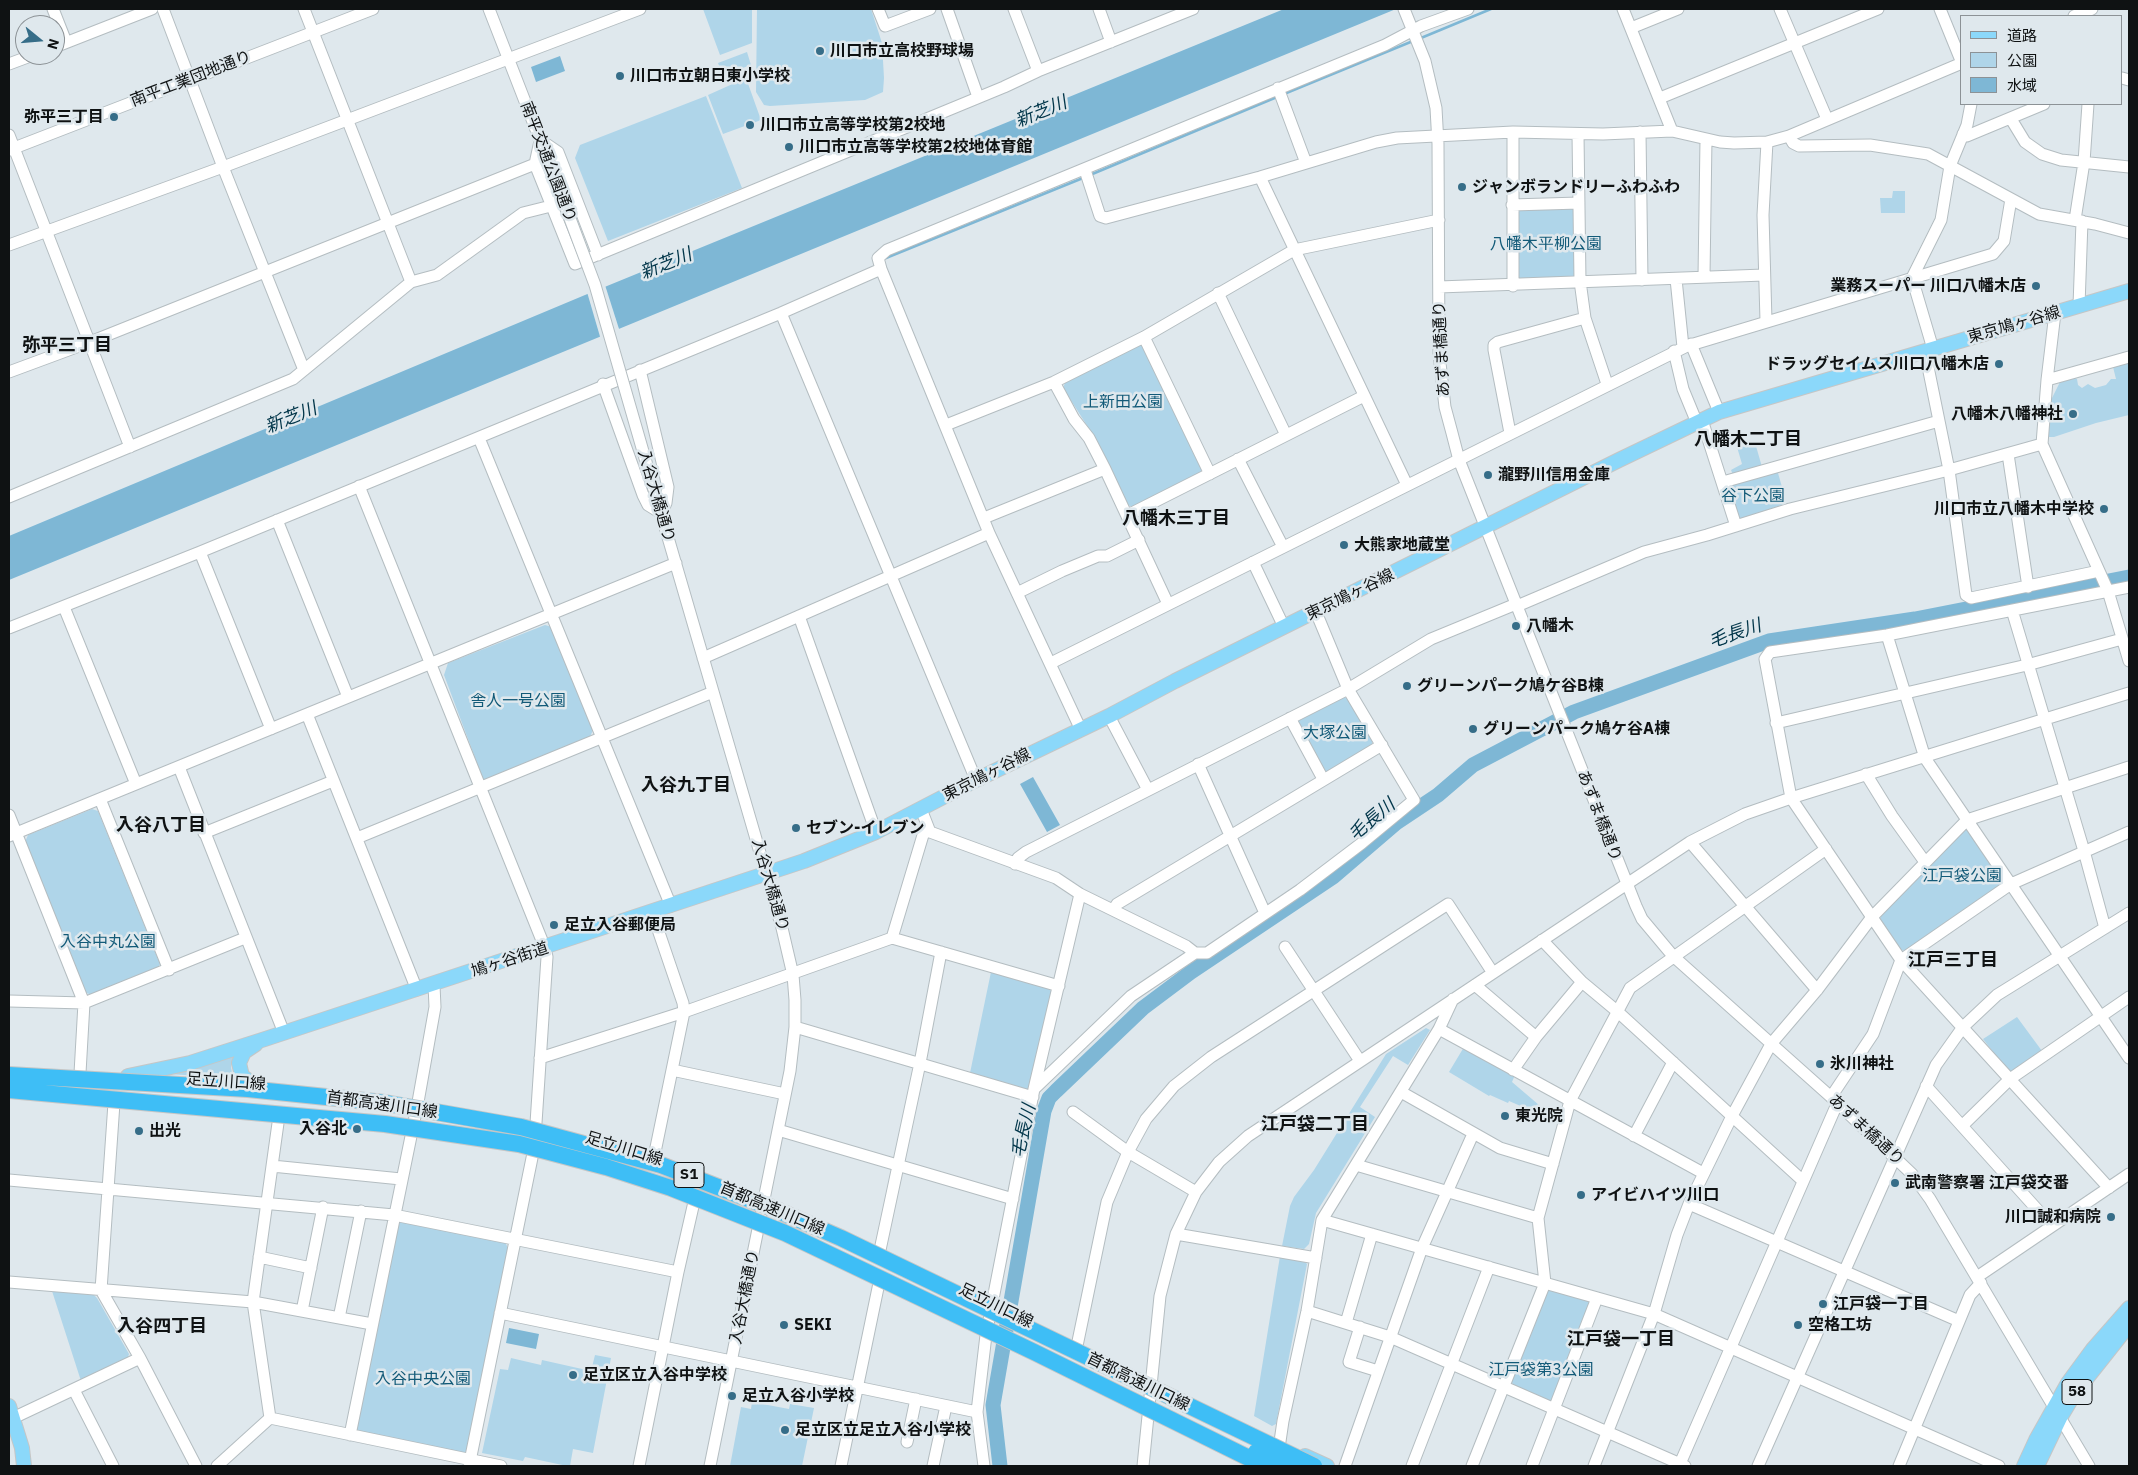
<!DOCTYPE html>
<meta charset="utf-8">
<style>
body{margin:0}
#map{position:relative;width:2138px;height:1475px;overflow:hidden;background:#dfe8ed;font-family:"IBM Plex Sans","Noto Sans JP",sans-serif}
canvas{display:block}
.frame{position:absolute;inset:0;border:10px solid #0f1213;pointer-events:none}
.legend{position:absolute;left:1960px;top:15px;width:162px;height:90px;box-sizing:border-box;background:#dfe8ed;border:1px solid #8c9296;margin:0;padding:6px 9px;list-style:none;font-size:15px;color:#0f1213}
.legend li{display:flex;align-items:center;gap:10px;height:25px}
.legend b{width:25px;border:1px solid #8c9296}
.north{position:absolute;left:15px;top:15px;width:50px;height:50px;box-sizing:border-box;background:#dfe8ed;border:1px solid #8c9296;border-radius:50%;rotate:107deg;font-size:14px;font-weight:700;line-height:20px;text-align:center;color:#0f1213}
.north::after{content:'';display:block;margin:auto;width:18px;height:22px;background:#366d88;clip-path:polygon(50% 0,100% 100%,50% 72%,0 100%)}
</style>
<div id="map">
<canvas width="2138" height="1475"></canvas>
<div class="frame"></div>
<ul class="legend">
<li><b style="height:6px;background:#8bd8fa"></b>道路</li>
<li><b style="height:14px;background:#afd5e9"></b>公園</li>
<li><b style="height:14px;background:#7eb7d5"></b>水域</li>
</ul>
<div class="north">N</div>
</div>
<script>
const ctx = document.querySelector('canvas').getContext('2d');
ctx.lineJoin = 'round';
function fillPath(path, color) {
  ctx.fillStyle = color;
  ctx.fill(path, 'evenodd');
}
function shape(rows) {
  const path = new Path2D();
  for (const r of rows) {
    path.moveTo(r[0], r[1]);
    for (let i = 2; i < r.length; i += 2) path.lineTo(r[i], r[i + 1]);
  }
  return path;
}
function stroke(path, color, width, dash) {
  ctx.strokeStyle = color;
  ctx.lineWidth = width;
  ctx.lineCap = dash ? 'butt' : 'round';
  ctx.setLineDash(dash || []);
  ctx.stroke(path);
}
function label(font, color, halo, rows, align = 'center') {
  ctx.font = font + ' "IBM Plex Sans","Noto Sans JP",sans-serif';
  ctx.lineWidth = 5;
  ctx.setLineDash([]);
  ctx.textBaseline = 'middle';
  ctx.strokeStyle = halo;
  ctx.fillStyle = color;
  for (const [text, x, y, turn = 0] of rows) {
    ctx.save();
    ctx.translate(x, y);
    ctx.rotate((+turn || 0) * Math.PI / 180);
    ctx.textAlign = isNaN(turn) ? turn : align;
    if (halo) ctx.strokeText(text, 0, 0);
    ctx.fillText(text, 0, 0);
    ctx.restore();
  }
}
fillPath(shape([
 [703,9,752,9,752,43,720,55],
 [757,9,871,9,882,43,884,78,883,92,865,100,770,106,764,105,756,92],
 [747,52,751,65,723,75,718,63],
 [746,78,761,120,723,134,708,95],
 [706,96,742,188,608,241,575,158,580,145],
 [1893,191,1905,191,1905,213,1881,213,1880,198,1892,198],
 [1575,208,1575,276,1572,278,1520,280,1517,278,1519,209],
 [1140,345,1144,346,1202,468,1200,473,1132,507,1128,505,1095,438,1063,388,1065,383],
 [2129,362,2129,415,2096,423,2054,437,2048,437,2046,430,2047,414,2052,408,2051,400,2060,382,2072,376,2077,379,2078,385,2082,388,2088,384,2095,388,2106,385,2111,379,2116,379,2113,367],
 [1756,446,1762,467,1733,475,1731,470,1742,464,1737,447],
 [1775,471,1778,473,1786,501,1784,504,1741,519,1738,518,1728,488,1730,484],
 [545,625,552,627,593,730,590,737,485,780,483,779,444,675,448,663],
 [1343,697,1348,699,1356,711,1372,741,1372,745,1325,773,1298,725,1298,721],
 [92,809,98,811,160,964,158,968,91,995,85,992,25,842,28,835],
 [1964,830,1967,830,2002,881,2000,885,1906,951,1900,950,1880,921,1881,914],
 [991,972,1049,988,1052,993,1031,1087,1025,1090,970,1073],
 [2017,1017,2042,1051,2015,1071,2008,1071,1983,1039],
 [1426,1028,1430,1030,1408,1065,1393,1056,1360,1107,1375,1117,1316,1213,1309,1244,1304,1249,1282,1246,1290,1206,1294,1197,1314,1170,1386,1054],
 [1464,1047,1515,1075,1512,1082,1539,1105,1549,1110,1546,1117,1509,1101,1508,1103,1490,1095,1489,1096,1449,1072],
 [234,1054,231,1067,233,1078,168,1074],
 [400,1219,505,1242,508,1248,467,1451,463,1453,358,1432,354,1427],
 [1280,1256,1303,1260,1307,1264,1276,1424,1272,1426,1254,1416],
 [1551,1289,1588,1300,1591,1305,1555,1399,1550,1401,1514,1387,1511,1380,1546,1292],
 [52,1291,94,1295,97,1298,129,1354,127,1360,81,1381],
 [595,1355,611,1358,593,1453,573,1449,570,1466,567,1466,525,1457,523,1461,482,1453,500,1369,508,1370,511,1358,541,1365,542,1360,591,1371],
 [752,1402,789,1409,790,1404,814,1408,802,1466,730,1466,741,1407,751,1409]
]), '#afd5e9');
fillPath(shape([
 [1284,9,1396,9,9,580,9,536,585,295],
 [560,56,565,71,536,82,531,67],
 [1033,777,1060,825,1047,832,1020,784],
 [509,1328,539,1334,536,1349,506,1343]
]), '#7eb7d5');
fillPath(shape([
 [605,285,620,332,601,340,587,292]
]), '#dfe8ed');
stroke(shape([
 [1421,38,1491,9],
 [1284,94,1413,41],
 [1090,175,1277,97],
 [886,258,1083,178]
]), '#7eb7d5', 2.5);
stroke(shape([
 [1000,1466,993,1405,1044,1111,1049,1098,1056,1091,1143,1008,1191,972,1333,877,1396,823,1438,795,1473,765,1574,712,1769,641,1915,619,2129,577]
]), '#7eb7d5', 15);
const minor = shape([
 [53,9,66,42],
 [163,9,223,167,304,370],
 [304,9,411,282],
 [489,9,554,176],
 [878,9,885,26,930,9],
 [947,9,978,97],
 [1014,9,1038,71],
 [1099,9,1111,42],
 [1404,9,1425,61,1436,108,1438,144,1439,354,1445,407,1452,433,1459,460,1636,906,1642,919,1673,956,1831,1097,1912,1174,1930,1199,2089,1466],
 [1623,9,1672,131],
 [1780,9,1827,119],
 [1940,9,1962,63],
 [2074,16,2092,9],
 [1631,28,1678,9],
 [55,47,152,9],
 [9,64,33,55],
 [2122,78,2129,80],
 [1278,88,1306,163],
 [1660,98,1878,9],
 [2011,119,2025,142,2042,154,2061,160,2129,167],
 [1513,132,1513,286],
 [1640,132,1642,280],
 [1578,134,1580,281,1585,318,1607,384],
 [1963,134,1967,136,2044,104],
 [9,135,130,447],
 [1789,136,1962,63],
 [539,139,558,152,598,255],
 [540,141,535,164,575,264,1004,87,1038,71,1193,9],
 [9,150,373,9],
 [1085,170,1100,216,1106,218,1260,177,1376,142,1397,138,1513,132,1603,134,1672,131,1720,142,1734,143,1767,142,1789,136,1793,143,1799,146,1870,145,1928,154,2039,214,2095,224,2129,233],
 [1260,177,1407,485],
 [1512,205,1579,203],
 [2075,220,2084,162,2088,104],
 [9,245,223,167,640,9],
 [881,269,989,533,1081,730],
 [1704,276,1706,139],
 [1676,279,1683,347],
 [1439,287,1764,275],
 [1218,293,1286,435],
 [2079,306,2082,221],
 [781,313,976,780],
 [2055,313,2047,380,2042,444,2108,591,2129,661],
 [1766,321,1763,215,1767,142],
 [1144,337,1210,474],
 [1691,344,1719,412],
 [1933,349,1912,278,1941,220,1950,166,1967,125,1971,104],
 [1674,351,1683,389,1697,423],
 [1925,352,1949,470,1966,595,1971,598,2099,571],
 [9,372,90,342,535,164],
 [2047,380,2129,357],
 [1054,382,1074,419,1089,438,1105,469,1168,604],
 [603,384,643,495,648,505,661,513,666,503,668,487,640,370],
 [1702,420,1736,526],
 [946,425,1054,382,1144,337,1294,250,1439,220],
 [1510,433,1494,350,1494,345,1498,342,1585,318],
 [479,438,671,906],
 [2008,454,2028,587],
 [1238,459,1283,547],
 [1723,482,1939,421],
 [359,486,545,948,547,957,536,1123],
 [653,486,782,928,793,975,795,1000,795,1027,790,1071,710,1466],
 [9,497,293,379,411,282,437,275,523,213,551,206],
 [1128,515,1364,396],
 [984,518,1105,469],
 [277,520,348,697],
 [200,552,271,729],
 [1253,562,1284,627],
 [1017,593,1062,571,1098,556,1107,556,1139,540],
 [1517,606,1644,552,1707,535,1790,509,1949,470,2042,444],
 [64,607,136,784],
 [2012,610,2084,851,2105,928],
 [799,616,876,832],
 [9,628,200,552,781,313,881,269,878,258,887,250,1385,45,1421,26,1468,9],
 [1887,635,1925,758,2129,1058],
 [703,658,989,533],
 [1051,663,1687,346,1993,254,2004,241,2011,199],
 [307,714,417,990],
 [1109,716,1148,790],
 [1290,718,1323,779],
 [1776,723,2027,665,2122,639],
 [1198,764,1265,913],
 [179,767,284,1033],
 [1866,774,1892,816,1925,862],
 [100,799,169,970],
 [921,809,930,832,1056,878,1080,894,1186,946,1195,953],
 [9,815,84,1003,80,1073],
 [204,833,333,781],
 [9,836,676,563],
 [357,838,713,692],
 [1690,842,1817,990],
 [1015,864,1018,858,1026,852,1348,689,1431,639,1516,604],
 [1113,910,1117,904,1382,745],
 [652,912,683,1003,684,1012,654,1157],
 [892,938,923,835,928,829],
 [1542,940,1582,982,1618,1012,1803,1181],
 [1285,947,1360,1061],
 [1475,985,1536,1037],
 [9,1001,84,1003,245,938],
 [795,1027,1033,1097],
 [1439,1029,1703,1173],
 [540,1058,684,1012,892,938,1059,986],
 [672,1070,785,1094],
 [1513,1070,1536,1037,1582,982],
 [1926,1086,2052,1226],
 [1034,1089,1131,996,1195,953,1207,953,1300,890,1362,843,1414,800,1348,689,1316,612],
 [1401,1092,1500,1148,1553,1164],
 [1831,1097,1873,1034,1901,960,2011,884,2129,832],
 [114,1103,101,1290,140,1358,196,1466],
 [1073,1112,1128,1152,1196,1192],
 [1962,1126,2010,1079,2129,997],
 [778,1130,1013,1199],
 [1634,1136,1673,1062],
 [1356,1165,1538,1218],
 [272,1166,401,1179],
 [9,1180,394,1215,678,1272],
 [2109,1188,1901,960,1791,798,1765,659,1770,652,1887,635,2129,587],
 [1689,1204,1959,1321],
 [1322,1220,1654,1314,1999,1466],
 [1176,1234,1316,1258],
 [880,1250,920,1063,941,952],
 [259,1257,311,1268],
 [1977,1277,2129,1174],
 [9,1282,253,1302,372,1324],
 [302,1311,323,1207],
 [1307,1311,1390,1337,1685,1466],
 [500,1313,977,1412],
 [339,1318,361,1211],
 [1346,1323,1372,1234],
 [1360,1327,1349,1362,1378,1371],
 [1077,1346,1107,1202,1128,1152,1146,1119,1174,1086,1211,1057,1448,904,1493,973],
 [74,1390,113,1466],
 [13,1418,140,1358],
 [270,1418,253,1302,279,1116],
 [350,1435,418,1102,435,1007,434,985],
 [907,1442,916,1399],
 [1278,1455,1283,1421,1307,1311,1322,1220,1439,1029,1453,999],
 [217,1466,270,1418,501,1466],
 [469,1466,533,1153],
 [639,1466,678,1272,694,1202],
 [841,1466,879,1283],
 [933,1466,946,1406],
 [984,1466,977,1412,986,1335,1034,1089,1080,894],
 [1143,1466,1160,1296,1176,1234,1196,1192,1219,1162,1248,1136,1690,842,1745,814,1791,798,2129,693],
 [1345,1466,1422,1248,1473,1134],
 [1412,1466,1489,1267],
 [1472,1466,1545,1283,1538,1218,1570,1101,1630,988,1826,849],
 [1532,1466,1597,1298],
 [1594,1466,1654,1314,1677,1235,1689,1204,1732,1116,1771,1044,1817,990,1872,917,1967,820,2129,767],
 [1679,1466,1837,1104],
 [1758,1466,1936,1065,1963,1027,1997,995,2129,913],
 [1899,1466,1970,1295,1981,1283]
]);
const major = shape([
 [128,1076,190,1063,265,1039,804,861,876,832,976,780,1109,716,1175,681,1619,460,1719,412,2129,291],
 [253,1084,242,1076,239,1063,244,1052,256,1044],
 [9,1406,22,1448,24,1466],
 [1305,1456,1327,1466],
 [2024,1466,2036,1440,2068,1383,2093,1349,2129,1308],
 [2037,1466,2060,1418,2075,1393,2129,1325]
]);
stroke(minor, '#b4bdc1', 13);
stroke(major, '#c5c6c6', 16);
stroke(minor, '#fff', 11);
stroke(major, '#8bd8fa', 14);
const minorBridge = shape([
 [554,176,595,285,653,486]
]);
const highwayBridge = shape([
 [9,1075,248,1089,385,1103,521,1127,661,1165,772,1208,841,1238,1314,1466],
 [9,1090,385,1124,519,1144,606,1167,671,1188,785,1233,1034,1352,1265,1466],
 [1256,1452,1286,1466]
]);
stroke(minorBridge, '#b4bdc1', 13, []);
stroke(highwayBridge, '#c5c6c6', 18, []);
stroke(minorBridge, '#fff', 11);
stroke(highwayBridge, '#3ebef6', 16);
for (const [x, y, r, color] of [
 [820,51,5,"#366d88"],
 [620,76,5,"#366d88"],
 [114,117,5,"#366d88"],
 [750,125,5,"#366d88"],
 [789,147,5,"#366d88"],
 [1462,187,5,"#366d88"],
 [2036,286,5,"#366d88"],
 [1999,364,5,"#366d88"],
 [2073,414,5,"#366d88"],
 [1488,475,5,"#366d88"],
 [2104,509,5,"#366d88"],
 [1344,545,5,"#366d88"],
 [1516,626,5,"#366d88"],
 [1407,686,5,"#366d88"],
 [1473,729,5,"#366d88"],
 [796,828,5,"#366d88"],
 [554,925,5,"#366d88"],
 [1820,1064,5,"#366d88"],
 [1505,1116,5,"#366d88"],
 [357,1129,5,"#366d88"],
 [139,1131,5,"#366d88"],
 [1895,1183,5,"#366d88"],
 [1581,1195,5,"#366d88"],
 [2111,1217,5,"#366d88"],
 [1823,1304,5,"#366d88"],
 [784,1325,5,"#366d88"],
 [1798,1325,5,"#366d88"],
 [573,1375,5,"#366d88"],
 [732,1396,5,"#366d88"],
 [785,1430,5,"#366d88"]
]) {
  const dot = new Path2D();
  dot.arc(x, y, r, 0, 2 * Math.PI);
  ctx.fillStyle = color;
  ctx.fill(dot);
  stroke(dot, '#dfe8ed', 2);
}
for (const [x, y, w] of [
 [689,1175,30],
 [2077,1392,30]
]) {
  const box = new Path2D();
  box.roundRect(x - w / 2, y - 12.5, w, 25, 4);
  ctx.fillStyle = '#dfe8ed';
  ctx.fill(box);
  stroke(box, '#0f1213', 1);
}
label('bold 15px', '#0f1213', null, [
 ["S1",689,1175],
 ["58",2077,1392]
]);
label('bold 16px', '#0f1213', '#dfe8ed', [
 ["川口市立高校野球場",830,51],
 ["川口市立朝日東小学校",630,76],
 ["弥平三丁目",104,117,"right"],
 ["川口市立高等学校第2校地",760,125],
 ["川口市立高等学校第2校地体育館",799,147],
 ["ジャンボランドリーふわふわ",1472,187],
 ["業務スーパー 川口八幡木店",2026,286,"right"],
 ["ドラッグセイムス川口八幡木店",1989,364,"right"],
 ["八幡木八幡神社",2063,414,"right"],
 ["瀧野川信用金庫",1498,475],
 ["川口市立八幡木中学校",2094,509,"right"],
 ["大熊家地蔵堂",1354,545],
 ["八幡木",1526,626],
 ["グリーンパーク鳩ケ谷B棟",1417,686],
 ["グリーンパーク鳩ケ谷A棟",1483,729],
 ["セブン-イレブン",806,828],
 ["足立入谷郵便局",564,925],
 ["氷川神社",1830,1064],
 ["東光院",1515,1116],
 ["入谷北",347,1129,"right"],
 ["出光",149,1131],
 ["武南警察署 江戸袋交番",1905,1183],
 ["アイビハイツ川口",1591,1195],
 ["川口誠和病院",2101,1217,"right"],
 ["江戸袋一丁目",1833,1304],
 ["SEKI",794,1325],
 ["空格工坊",1808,1325],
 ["足立区立入谷中学校",583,1375],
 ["足立入谷小学校",742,1396],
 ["足立区立足立入谷小学校",795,1430]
], 'left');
label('16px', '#0f1213', '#dfe8ed', [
 ["南平工業団地通り",191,79,-21],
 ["南平交通公園通り",548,162,69],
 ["東京鳩ヶ谷線",2014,325,-16],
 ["あずま橋通り",1442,349,-93],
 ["入谷大橋通り",656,496,74],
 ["東京鳩ヶ谷線",1350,595,-26],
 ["東京鳩ヶ谷線",987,775,-27],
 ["あずま橋通り",1599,816,69],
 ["入谷大橋通り",770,885,74],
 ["鳩ヶ谷街道",510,960,-18],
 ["足立川口線",226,1082,4],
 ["首都高速川口線",382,1105,8],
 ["あずま橋通り",1866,1130,43],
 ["足立川口線",624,1149,17],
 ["首都高速川口線",772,1209,23],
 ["入谷大橋通り",745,1297,-79],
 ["足立川口線",996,1306,26],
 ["首都高速川口線",1138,1382,26]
]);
label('16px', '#125a78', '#dfe8ed', [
 ["八幡木平柳公園",1546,244],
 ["上新田公園",1123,402],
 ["谷下公園",1753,496],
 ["舎人一号公園",518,701],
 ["大塚公園",1335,733],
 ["江戸袋公園",1962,876],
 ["入谷中丸公園",108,942],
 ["江戸袋第3公園",1541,1370],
 ["入谷中央公園",423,1379]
]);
label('italic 18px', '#02364a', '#dfe8ed', [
 ["新芝川",1041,112,-22],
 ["新芝川",666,264,-22],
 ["新芝川",291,418,-22],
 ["毛長川",1735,634,-19],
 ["毛長川",1372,820,-40],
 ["毛長川",1024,1131,-77]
]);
label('bold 18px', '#0f1213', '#dfe8ed', [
 ["弥平三丁目",67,346],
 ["八幡木二丁目",1748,440],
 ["八幡木三丁目",1176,519],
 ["入谷九丁目",686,786],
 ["入谷八丁目",161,826],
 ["江戸三丁目",1953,961],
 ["江戸袋二丁目",1315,1125],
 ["入谷四丁目",162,1327],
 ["江戸袋一丁目",1621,1340]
]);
</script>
